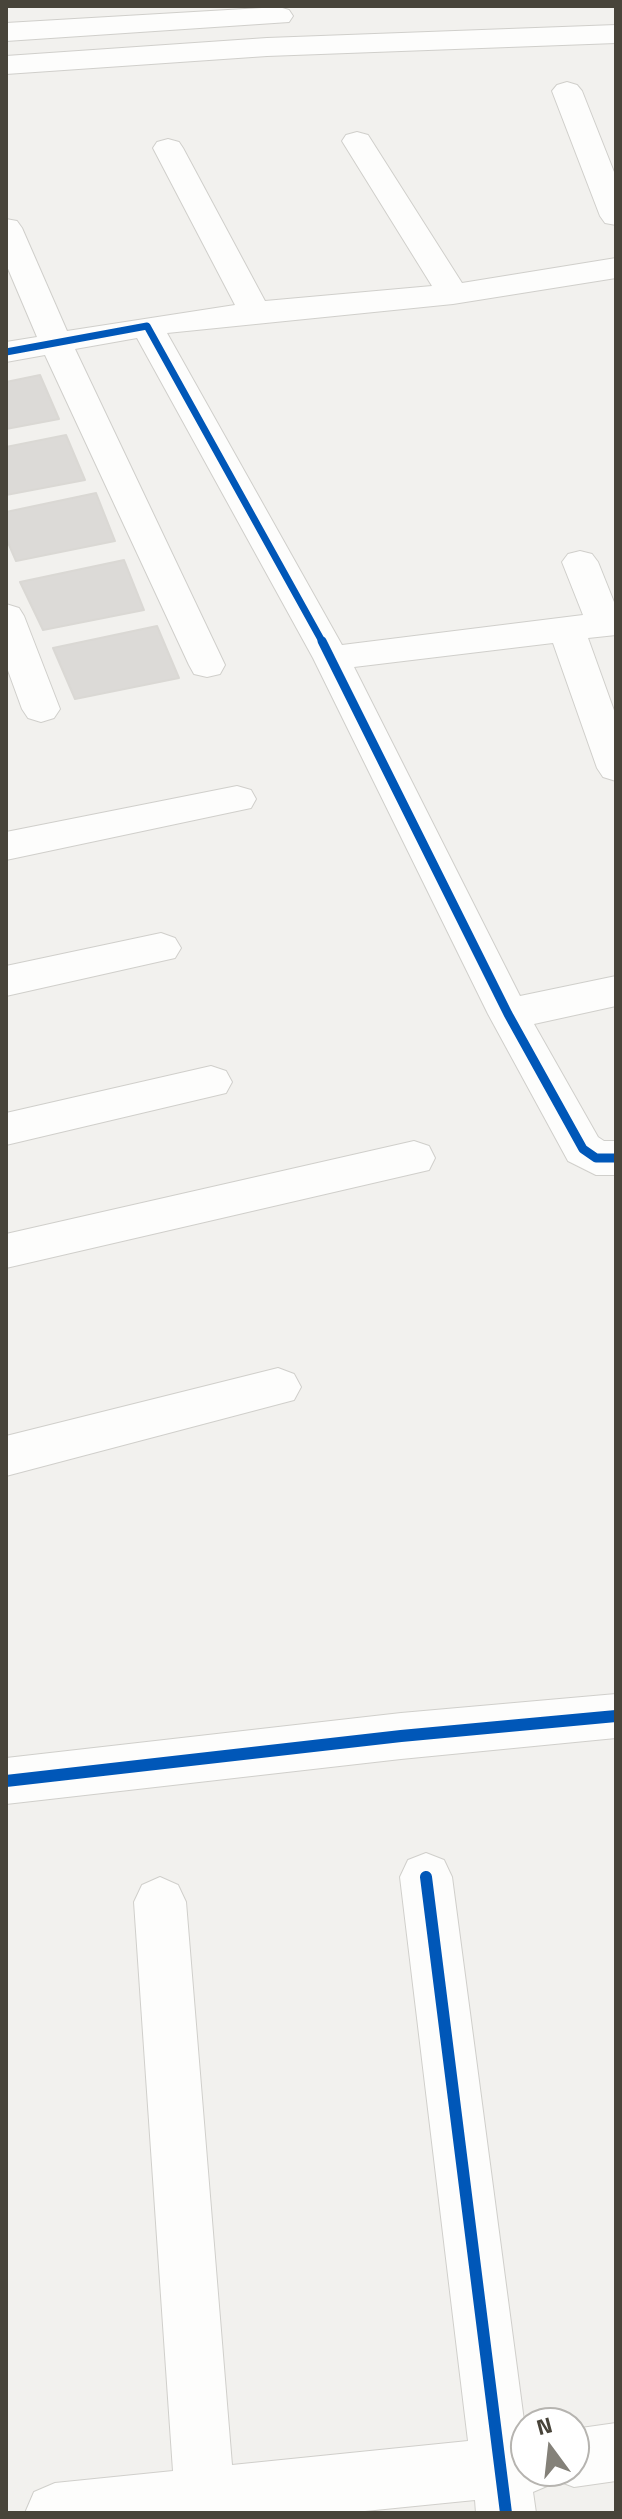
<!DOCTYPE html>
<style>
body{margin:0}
#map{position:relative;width:622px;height:2519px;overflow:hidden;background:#f2f1ee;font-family:"Titillium Web",sans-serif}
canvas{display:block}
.frame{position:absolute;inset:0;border:8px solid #48443a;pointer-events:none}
.north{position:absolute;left:510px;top:2407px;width:80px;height:80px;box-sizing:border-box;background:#fff;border:2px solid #b6b4b0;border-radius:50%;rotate:345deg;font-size:22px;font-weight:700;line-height:32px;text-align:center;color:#48443a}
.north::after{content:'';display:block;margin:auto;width:28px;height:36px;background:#848179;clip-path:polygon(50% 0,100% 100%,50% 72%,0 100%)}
</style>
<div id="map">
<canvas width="622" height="2519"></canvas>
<div class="frame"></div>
<div class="north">N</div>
</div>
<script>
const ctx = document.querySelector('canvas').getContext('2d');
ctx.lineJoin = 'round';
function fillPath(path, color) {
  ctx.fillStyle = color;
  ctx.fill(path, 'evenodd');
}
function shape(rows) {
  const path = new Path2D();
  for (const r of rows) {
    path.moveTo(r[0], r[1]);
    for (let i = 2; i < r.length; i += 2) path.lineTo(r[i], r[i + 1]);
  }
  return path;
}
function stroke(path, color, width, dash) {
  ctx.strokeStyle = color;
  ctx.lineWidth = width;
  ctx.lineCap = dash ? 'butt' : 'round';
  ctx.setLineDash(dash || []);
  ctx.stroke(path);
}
const building = shape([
 [40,375,59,419,6,429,6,382,40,375],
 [66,435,85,480,6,495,6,447,66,435],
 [96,493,115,541,16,561,6,538,6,512,96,493],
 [124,560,144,610,43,630,20,582,124,560],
 [157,626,179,678,75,699,53,648,157,626]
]);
fillPath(building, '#dcdad7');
stroke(building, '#dad8d4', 2);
const minor = shape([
 [279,7,289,10,293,16,289,22,6,41,6,23,279,7],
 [616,25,616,43,267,56,6,74,6,56,267,38,616,25],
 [567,82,577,85,582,91,616,177,616,225,605,223,600,216,552,91,557,85,567,82],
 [357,132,368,135,462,283,616,258,616,278,453,304,167,333,342,645,583,615,562,562,568,554,580,551,592,554,598,562,616,607,616,635,588,638,616,716,616,781,603,777,597,768,553,643,354,667,520,996,616,976,616,1006,534,1024,598,1137,604,1141,616,1141,616,1175,596,1175,568,1161,488,1014,313,658,137,338,75,349,225,665,220,674,207,677,194,674,189,665,45,355,6,362,6,342,37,337,6,264,6,219,17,221,22,228,67,331,235,305,153,148,157,142,168,139,179,142,183,148,265,301,432,286,342,141,346,135,357,132],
 [6,604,19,608,24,616,60,709,54,718,41,722,28,718,22,709,6,665,6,604],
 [237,786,251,790,256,799,251,808,6,860,6,832,237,786],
 [161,933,175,938,181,948,175,958,6,996,6,966,161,933],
 [211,1066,226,1071,232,1082,226,1093,6,1145,6,1113,211,1066],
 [414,1141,429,1146,435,1158,429,1170,6,1268,6,1234,414,1141],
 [278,1368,294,1374,301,1387,294,1400,6,1476,6,1436,278,1368],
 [616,1694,616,1738,401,1759,6,1804,6,1758,401,1713,616,1694],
 [426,1853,444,1860,452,1877,526,2436,526,2471,574,2471,574,2429,616,2423,616,2481,574,2487,553,2479,551,2475,547,2486,533,2492,536,2513,476,2513,475,2500,345,2513,25,2513,34,2492,55,2483,173,2471,134,1902,142,1885,160,1877,178,1885,186,1902,232,2465,468,2441,400,1877,408,1860,426,1853]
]);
stroke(minor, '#d0cfcb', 2);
fillPath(minor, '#fdfdfc');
stroke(shape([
 [6,352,147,326,323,643]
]), '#0057b8', 7);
stroke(shape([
 [322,641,508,1014,583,1149,596,1158,616,1158]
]), '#0057b8', 9);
stroke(shape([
 [6,1781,401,1736,616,1716],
 [426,1877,506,2513]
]), '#0057b8', 12);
</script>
